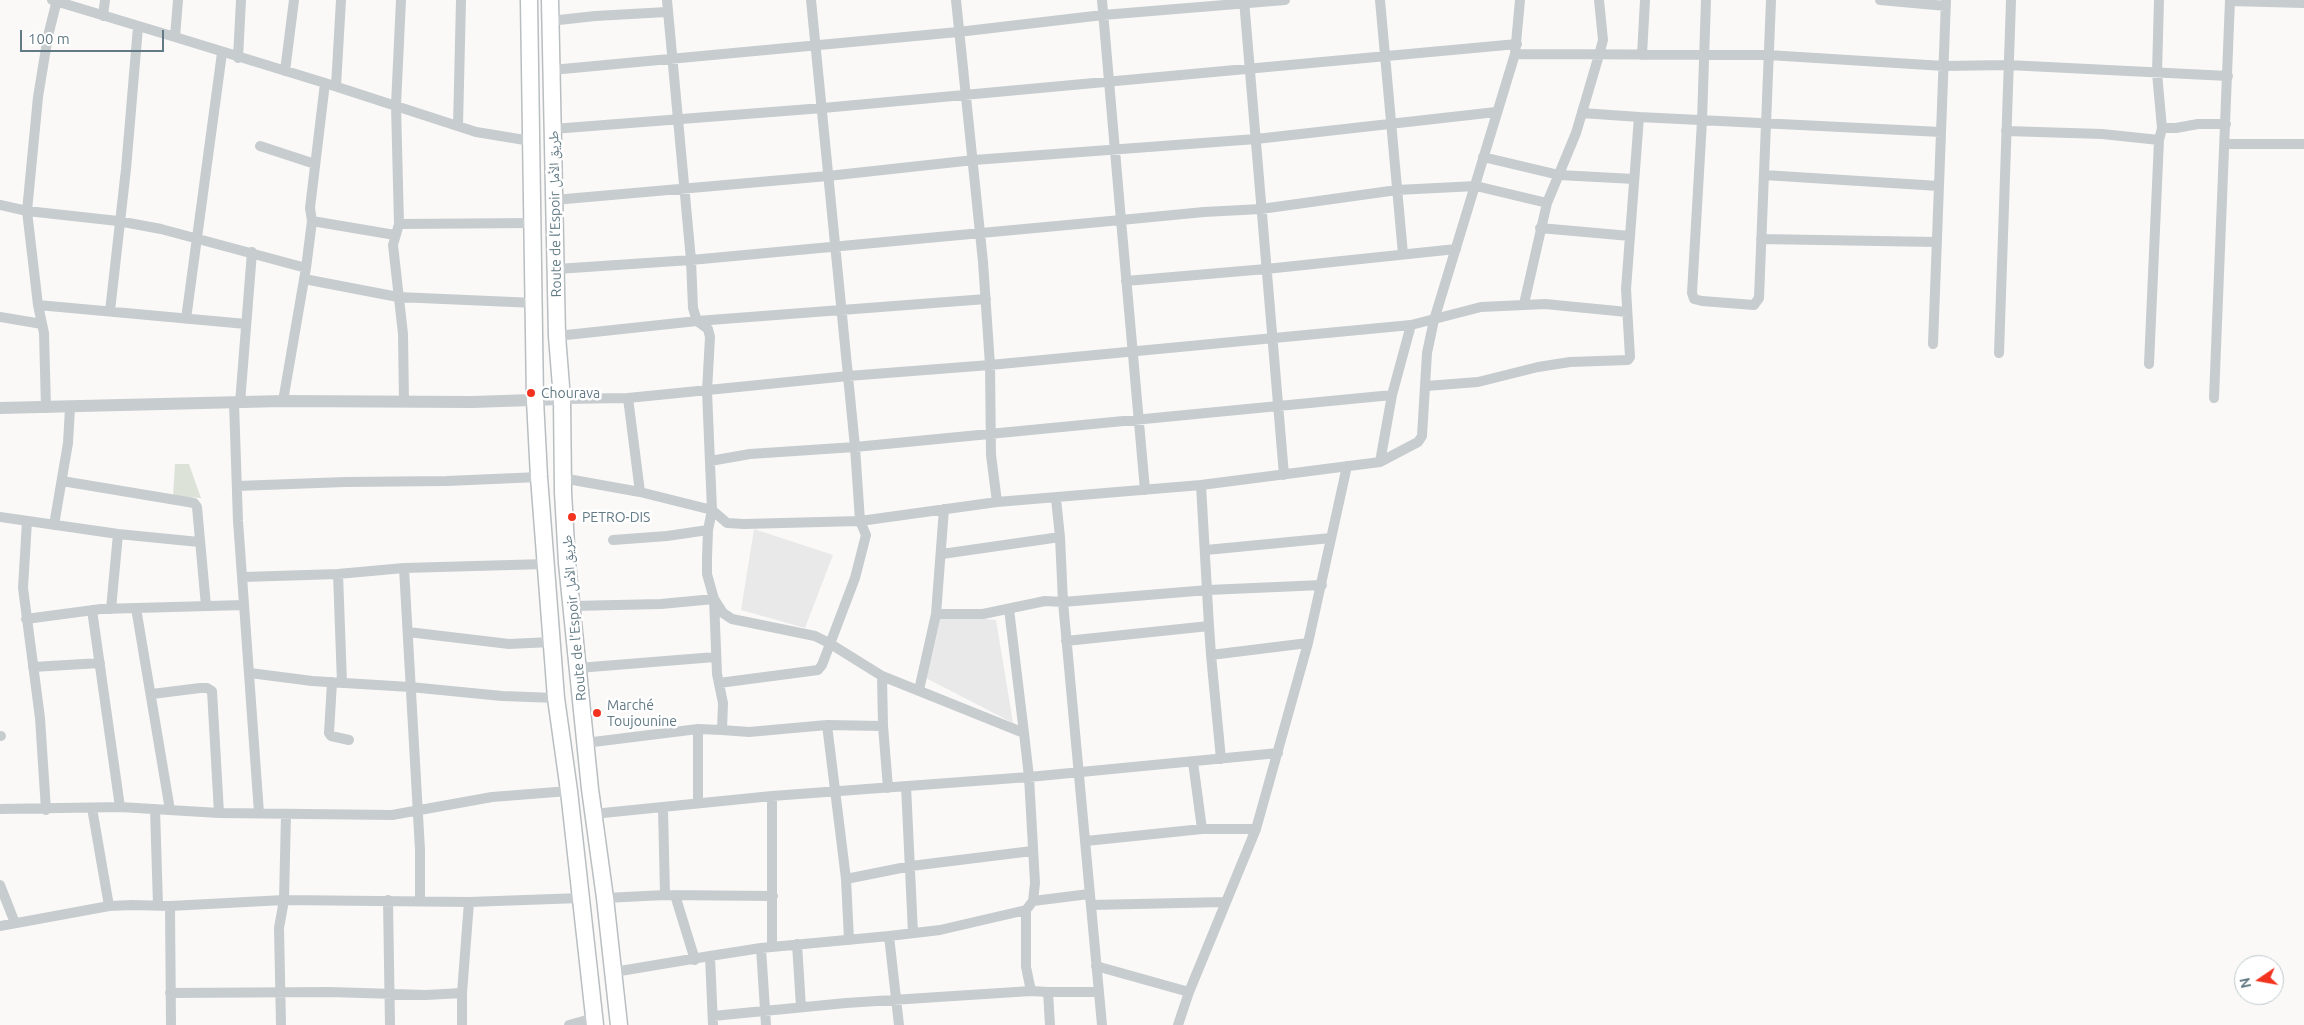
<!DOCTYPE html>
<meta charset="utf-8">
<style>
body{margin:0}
#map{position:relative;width:2304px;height:1025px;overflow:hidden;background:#faf9f7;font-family:Ubuntu,sans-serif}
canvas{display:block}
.north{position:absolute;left:2234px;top:955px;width:50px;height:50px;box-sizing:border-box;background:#fff;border:1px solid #c0cace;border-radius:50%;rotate:258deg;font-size:14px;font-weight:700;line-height:20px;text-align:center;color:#627a85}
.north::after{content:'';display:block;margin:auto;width:18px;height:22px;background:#f2331f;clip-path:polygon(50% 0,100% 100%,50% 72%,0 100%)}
.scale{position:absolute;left:20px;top:30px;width:144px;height:22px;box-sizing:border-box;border:2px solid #627a85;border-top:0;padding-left:6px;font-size:15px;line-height:18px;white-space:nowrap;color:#627a85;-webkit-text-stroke:4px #fff;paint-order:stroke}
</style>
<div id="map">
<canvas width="2304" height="1025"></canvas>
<div class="north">N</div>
<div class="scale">100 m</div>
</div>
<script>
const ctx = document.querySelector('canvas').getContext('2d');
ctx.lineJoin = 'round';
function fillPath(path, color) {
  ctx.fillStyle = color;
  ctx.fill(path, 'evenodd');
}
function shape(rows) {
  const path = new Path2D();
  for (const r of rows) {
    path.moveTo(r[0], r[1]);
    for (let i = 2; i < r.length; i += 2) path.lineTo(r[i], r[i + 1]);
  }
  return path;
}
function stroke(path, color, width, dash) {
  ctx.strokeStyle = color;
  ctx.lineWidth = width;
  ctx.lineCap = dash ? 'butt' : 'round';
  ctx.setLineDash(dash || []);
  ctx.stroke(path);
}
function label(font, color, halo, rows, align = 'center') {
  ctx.font = font + ' Ubuntu,"Noto Naskh Arabic",sans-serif';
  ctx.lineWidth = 5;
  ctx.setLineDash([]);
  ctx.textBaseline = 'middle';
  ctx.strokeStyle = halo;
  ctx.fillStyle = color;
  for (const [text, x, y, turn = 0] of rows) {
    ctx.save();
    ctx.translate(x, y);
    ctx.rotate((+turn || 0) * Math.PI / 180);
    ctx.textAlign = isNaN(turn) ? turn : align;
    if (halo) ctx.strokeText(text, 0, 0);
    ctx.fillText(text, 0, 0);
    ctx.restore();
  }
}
fillPath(shape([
 [754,529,833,555,805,628,741,610],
 [938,615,996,620,1013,723,924,677]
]), '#e8e9e8');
fillPath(shape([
 [175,464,189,464,201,498,173,496]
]), '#dce2d8');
const trunk = shape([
 [529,0,535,400,539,477,556,698,569,791,595,1025],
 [550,0,557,336,562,399,563,492,567,563,590,789,605,898,619,1025]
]);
stroke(trunk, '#b9bec1', 19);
stroke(shape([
 [52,0,175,37],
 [178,0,175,37,325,83,476,132,531,141],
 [401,0,396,105,399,224,393,245,403,334,404,402],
 [811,0,855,447,1392,395],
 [956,0,983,262,990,365,991,455,997,502],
 [1244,0,1284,475],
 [1380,0,1403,254],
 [1706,0,1702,121,1692,293,1694,299,1702,301,1754,305,1759,298,1771,0],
 [1880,0,1946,6],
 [2230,1,2304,3],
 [103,16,105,0],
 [550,21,595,16,667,12],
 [1515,54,1768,55,1944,66,2008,65,2228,76],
 [1642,55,1645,0],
 [238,58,241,0],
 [552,70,958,32,1103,15,1285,0],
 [285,71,294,0],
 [336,86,341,0],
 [1582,113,1639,117],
 [458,126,461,0],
 [2162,128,2176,128,2198,124,2226,124],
 [553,129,823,108,1517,44],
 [2006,131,2102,134,2159,140],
 [2225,144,2304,144],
 [260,146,315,164],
 [1483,157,1559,175,1634,179],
 [1764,175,1939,186],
 [554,200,828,176,974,160,1256,139,1496,112],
 [0,205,27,211,118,221,161,229,306,268],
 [312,221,395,235],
 [399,224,533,223],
 [1540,228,1630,236],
 [1761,239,1937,242],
 [557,269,691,260,1121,220,1102,0],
 [304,279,398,297,535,303],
 [1126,281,1266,269,1456,249],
 [1524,304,1547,203,1576,133,1599,55,1603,40,1599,0],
 [38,305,246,324],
 [110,311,126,169,138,27],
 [0,317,42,324],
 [186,319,222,53],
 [557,336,697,321,986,299],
 [1933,344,1946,0],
 [1999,353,2011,0],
 [2149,364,2159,140,2162,128,2157,73,2159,0],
 [1426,386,1478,382,1538,367,1570,362,1628,360,1630,357,1626,289,1639,117,1941,132],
 [628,398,640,492],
 [2214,398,2230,0],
 [562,399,628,398,848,376,990,365,1411,325,1481,307,1545,304,1627,312],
 [283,401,306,268,312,221,310,208,325,83],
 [234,403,238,521,259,813],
 [240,403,252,252],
 [46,408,44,333,38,305,27,211,38,97,48,36,57,0],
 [710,461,750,454,855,447,860,521,866,535,855,578,822,665,818,670,719,683],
 [1380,462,1392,395,1411,325],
 [562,478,640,492,712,510,727,523,744,524,860,521,997,502,1201,485,1380,462,1418,442,1422,436,1427,353,1434,320,1515,54,1520,0],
 [62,481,194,503,197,507,206,606],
 [237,486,345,482,447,481,539,477],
 [1145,490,1121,220,1204,212,1261,209,1397,190,1476,186,1547,203],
 [1056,499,1060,537,1063,602,1208,590,1322,585],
 [0,517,118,534,199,542],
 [27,521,23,588,40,718,46,810],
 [54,525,68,443,70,408],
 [613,540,667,536,708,530],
 [1206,550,1331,538],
 [942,554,1060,537],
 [404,568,420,850,420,901],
 [338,574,342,683],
 [243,577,338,574,404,568,546,564],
 [572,606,661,604,714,599,723,613,732,619,815,636,829,643,882,676,1024,733,1029,777,1035,883,1033,901,1026,910,1026,967,1031,991,1048,992,1050,1025],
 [136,608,170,810],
 [111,609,118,534],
 [1009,609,1024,733],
 [92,610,120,807],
 [936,614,983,614,1045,601,1063,602,1102,1025],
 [26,619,101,609,244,605],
 [1209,626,1211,655,1308,643],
 [408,632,509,644,551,642],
 [1066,641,1209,626,1201,485],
 [1211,655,1221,759],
 [33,667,100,663],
 [578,668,715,657],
 [250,673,312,681,410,687,502,696,556,698],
 [882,676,883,726,888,788],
 [332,682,329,733,331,736,349,740],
 [919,690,936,614,944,509],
 [152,694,200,688,207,688,212,691,219,813],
 [827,725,846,879,849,940],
 [698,729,698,803],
 [722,730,749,732,827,725,883,726],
 [0,736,1,736],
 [585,743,698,729,722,730,723,703,717,674,714,599,707,574,707,558,708,530,712,510,707,391,710,337,708,329,697,321,693,308,691,260,667,0],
 [1193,762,1202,829],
 [906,786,913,933],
 [772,796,772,945],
 [92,808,109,906],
 [663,808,665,895],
 [0,809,120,807,219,813,392,815,492,797,569,791],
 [155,809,158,905],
 [593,814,772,796,1029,777,1278,753],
 [1086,841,1202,829,1256,829],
 [846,879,911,866,1032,851],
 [0,885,15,923],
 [675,895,695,960],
 [605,898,665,895,773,896],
 [388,900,390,1025],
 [1033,901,1089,894],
 [1091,905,1225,902],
 [170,906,171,1025],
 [0,926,109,906,132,905,170,906,284,900,469,902,581,898],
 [889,936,940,930,1026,910],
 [797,944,801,1007],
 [761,948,889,936,899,1025],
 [710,956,761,948,766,1025],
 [1096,966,1189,992],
 [614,972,710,956,713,1025],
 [1048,992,1099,992],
 [170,993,330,992,426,995,462,993],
 [713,1016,846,1003,1031,991],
 [281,1025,279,928,284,900,286,814],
 [462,1025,462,993,469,902],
 [569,1025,594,1018],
 [1178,1025,1189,992,1256,829,1308,643,1347,466]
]), '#c7cccf', 10);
stroke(shape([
 [0,408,283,401,472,402,562,399]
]), '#c7cccf', 12);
stroke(trunk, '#fff', 16);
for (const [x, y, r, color] of [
 [531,393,5,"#f2331f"],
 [572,517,5,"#f2331f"],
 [597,713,5,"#f2331f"]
]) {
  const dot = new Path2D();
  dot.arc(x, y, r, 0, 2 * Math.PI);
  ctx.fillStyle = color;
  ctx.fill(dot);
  stroke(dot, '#fff', 2);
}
label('14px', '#627a85', '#fff', [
 ["Route de l’Espoir طريق الأمل",555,214,-91],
 ["Route de l’Espoir طريق الأمل",574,618,-95]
]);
label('14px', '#627a85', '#fff', [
 ["Chourava",541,393],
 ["PETRO-DIS",582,517],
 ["Marché",607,705],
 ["Toujounine",607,721]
], 'left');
</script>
